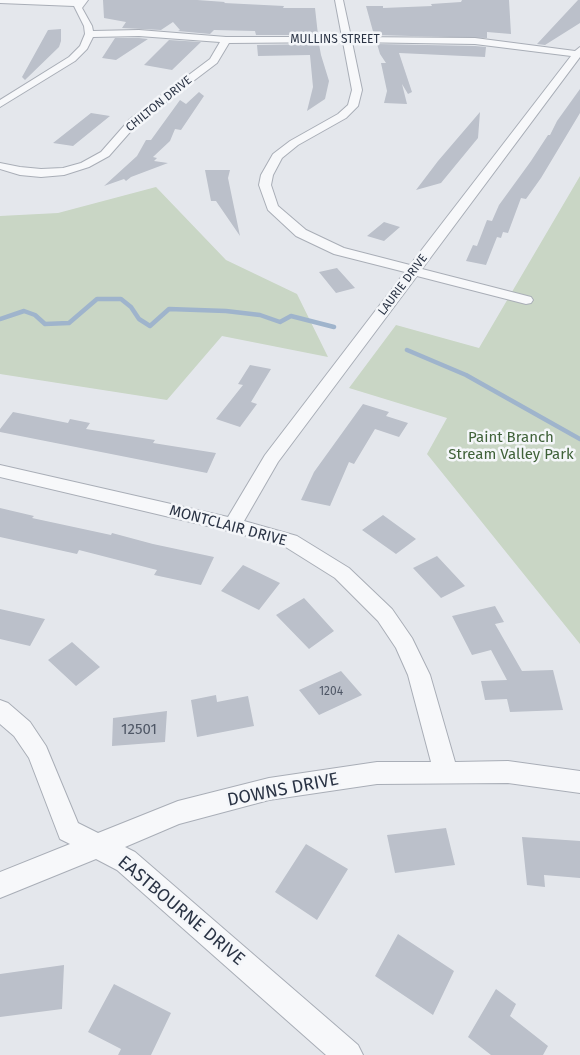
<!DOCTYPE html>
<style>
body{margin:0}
canvas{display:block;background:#e4e7ec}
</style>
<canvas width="580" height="1055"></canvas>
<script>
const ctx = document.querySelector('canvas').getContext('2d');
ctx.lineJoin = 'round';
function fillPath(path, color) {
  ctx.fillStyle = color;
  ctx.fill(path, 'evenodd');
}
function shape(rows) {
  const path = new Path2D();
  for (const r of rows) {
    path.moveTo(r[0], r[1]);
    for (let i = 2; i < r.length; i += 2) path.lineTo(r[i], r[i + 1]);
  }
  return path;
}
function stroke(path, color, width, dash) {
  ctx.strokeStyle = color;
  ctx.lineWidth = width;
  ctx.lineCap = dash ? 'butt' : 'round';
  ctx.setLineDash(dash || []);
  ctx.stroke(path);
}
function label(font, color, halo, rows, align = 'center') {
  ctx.font = font + ' "Fira Sans",sans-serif';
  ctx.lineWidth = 5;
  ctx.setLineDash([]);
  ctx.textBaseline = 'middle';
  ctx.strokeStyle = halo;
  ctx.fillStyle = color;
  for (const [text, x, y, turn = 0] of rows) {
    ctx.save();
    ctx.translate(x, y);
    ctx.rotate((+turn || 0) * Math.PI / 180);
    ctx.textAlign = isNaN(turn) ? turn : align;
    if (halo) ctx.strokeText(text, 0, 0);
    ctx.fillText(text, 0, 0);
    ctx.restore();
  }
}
fillPath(shape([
 [580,176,580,644,427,454,447,418,349,388,396,325,479,348],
 [156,187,226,260,297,294,328,357,222,336,167,400,0,374,0,216,58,213]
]), '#c9d6c5');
stroke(shape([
 [0,319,24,311,35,315,45,324,69,323,97,299,121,299,131,307,139,319,150,326,169,309,226,311,260,315,280,322,291,316,334,327],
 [407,350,466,375,580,439]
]), '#9fb4cc', 4.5);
fillPath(shape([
 [103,0,197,0,225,2,224,3,284,6,283,8,315,8,318,35,256,35,255,31,214,30,210,34,178,31,180,30,173,22,161,30,122,28,126,22,104,18],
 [462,0,509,0,511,34,487,32,487,38,374,35,366,6,383,6,383,8,432,6,431,4,461,2],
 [578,0,580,0,580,23,545,45,537,44],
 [61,29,61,41,59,47,25,80,22,77,48,30],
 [115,38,139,38,148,39,116,60,102,58],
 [169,40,201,42,172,70,144,65],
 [319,44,321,55,329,81,325,99,307,111,313,87,310,55,258,56,257,45],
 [377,44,475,46,486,47,485,57,399,53,412,92,408,94,402,84,407,104,384,103,387,91,381,63,386,63,380,54],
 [580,89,580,113,541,178,526,199,521,198,508,233,503,232,501,238,497,237,486,265,466,261,473,245,477,246,487,220,492,221,499,205,531,161,548,135,550,135,557,121],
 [199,92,204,96,181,130,175,129,170,141,153,157,157,158,154,161,168,163,131,177,126,181,124,179,104,186,137,156,146,140,151,140,180,100,186,104],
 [480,112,478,138,441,183,416,190,438,161],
 [91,113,110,116,73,146,53,143],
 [205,170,230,170,228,178,240,236,216,201,211,201],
 [384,222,400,227,384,241,367,236],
 [337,268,355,288,336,293,319,272],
 [250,365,271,369,251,402,257,404,240,427,216,419,243,385,238,384],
 [363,404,389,412,386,416,408,423,399,437,375,429,354,464,349,462,330,506,301,500,314,472],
 [13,412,68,423,70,419,90,423,86,429,155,440,153,443,216,453,207,473,0,432,0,429],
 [0,508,34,516,32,518,111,535,112,533,153,544,214,557,201,585,154,575,157,570,79,550,77,554,0,537],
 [383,515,416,539,396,554,362,530],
 [437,556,465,586,441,598,413,568],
 [243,565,280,583,259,610,221,591],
 [304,598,334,631,309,649,276,615],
 [495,606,504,622,495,624,522,671,553,670,563,710,510,712,507,699,485,700,481,681,507,680,491,650,472,655,452,616],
 [0,609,45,619,30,646,0,639],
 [72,642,100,667,76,686,48,660],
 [341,671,362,695,319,715,299,690],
 [216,695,217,702,248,696,254,726,197,737,191,700],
 [167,711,165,742,112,746,113,718],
 [446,828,455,865,395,873,387,835],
 [522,837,580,841,580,878,544,875,545,887,527,885],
 [306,844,348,869,317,920,275,892],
 [398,934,454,971,433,1015,375,976],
 [64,965,62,1009,0,1017,0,974],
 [114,984,171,1013,151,1055,118,1055,121,1049,88,1032],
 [496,989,516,1004,510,1016,548,1046,543,1055,491,1055,468,1037]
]), '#bbc0ca');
const street = shape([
 [0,0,88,0,82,8,92,26,93,31,139,30,226,37,342,37,335,0,343,0,351,37,475,38,575,51,580,47,580,57,422,269,531,297,533,300,531,303,526,304,417,276,278,462,244,521,297,536,349,568,392,609,412,638,430,675,455,762,508,761,580,771,580,793,508,783,377,784,269,800,179,824,125,847,135,852,358,1045,363,1055,326,1055,117,870,96,859,0,898,0,872,70,844,60,839,29,758,14,736,0,724,0,700,8,703,30,722,46,746,78,823,98,833,178,801,269,778,377,762,431,762,408,675,396,648,378,621,335,578,284,546,233,532,0,477,0,465,228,517,265,455,405,272,334,254,296,236,268,210,259,185,261,175,273,154,290,141,338,114,348,105,352,90,343,42,229,43,217,63,138,123,109,156,89,167,64,175,41,177,20,175,0,169,0,163,20,167,41,169,63,168,81,163,101,152,130,119,210,59,220,42,139,36,93,37,87,49,75,61,0,107,0,100,69,57,80,46,85,34,84,26,74,6,0,3,0,0],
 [352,42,475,44,571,56,410,265,344,248,306,230,278,206,271,185,273,175,282,158,298,145,346,118,358,106,362,90,352,42]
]);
stroke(street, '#a9aeb7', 2);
fillPath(street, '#f7f8fa');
label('12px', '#2b3445', '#f4f6f9', [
 ["MULLINS STREET",335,40],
 ["CHILTON DRIVE",159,104,-39],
 ["LAURIE DRIVE",403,285,-53]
]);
label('12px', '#4f5766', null, [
 ["1204",331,692]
]);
label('15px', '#3f6138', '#f4f6f9', [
 ["Paint Branch",511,438],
 ["Stream Valley Park",511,455]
]);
label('15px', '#2b3445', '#f4f6f9', [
 ["MONTCLAIR DRIVE",228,526,15]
]);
label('15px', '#4f5766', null, [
 ["12501",139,730]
]);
label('18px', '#2b3445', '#f4f6f9', [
 ["DOWNS DRIVE",283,790,-11],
 ["EASTBOURNE DRIVE",181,911,40]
]);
</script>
